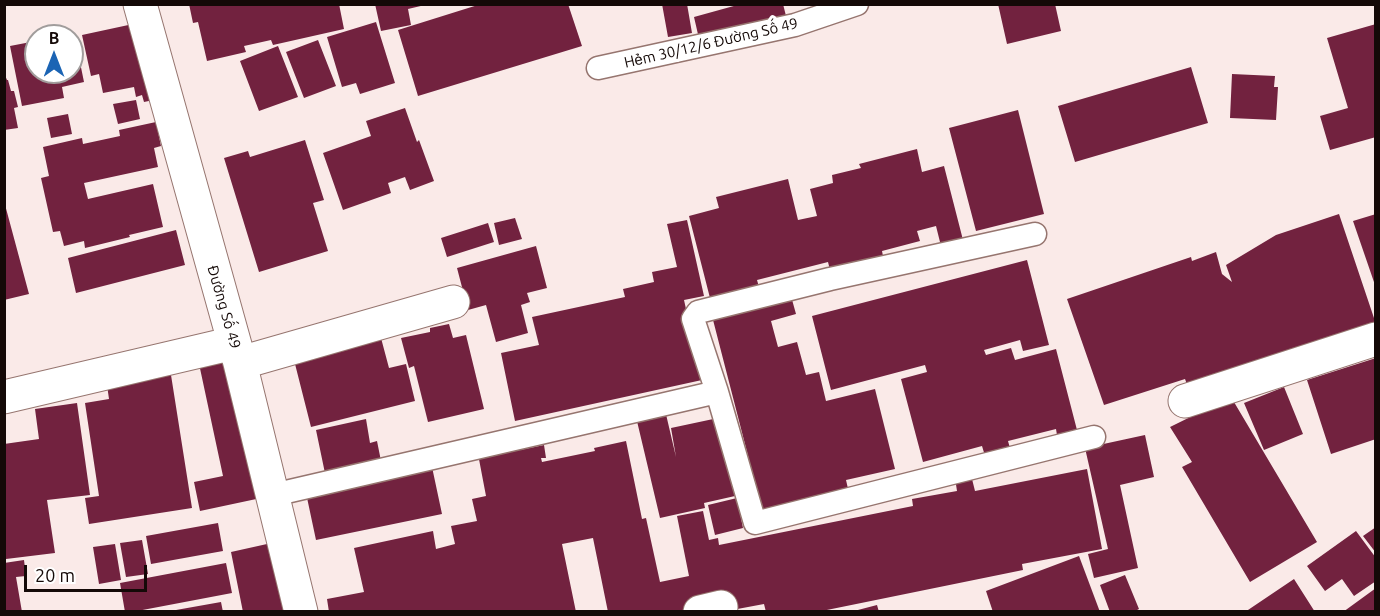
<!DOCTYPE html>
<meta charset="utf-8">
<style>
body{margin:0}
#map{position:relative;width:1380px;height:616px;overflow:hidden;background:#faeae8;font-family:Ubuntu,sans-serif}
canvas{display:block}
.frame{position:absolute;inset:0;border:6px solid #140907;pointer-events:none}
.north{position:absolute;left:24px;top:24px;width:60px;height:60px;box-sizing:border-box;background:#fff;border:2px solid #a19d9c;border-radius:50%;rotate:0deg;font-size:16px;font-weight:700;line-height:24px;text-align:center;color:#140907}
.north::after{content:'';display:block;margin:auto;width:21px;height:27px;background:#1b64b4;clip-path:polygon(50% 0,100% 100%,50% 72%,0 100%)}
.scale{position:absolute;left:24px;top:565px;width:123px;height:27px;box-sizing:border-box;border:3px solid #140907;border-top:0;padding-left:8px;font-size:18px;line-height:21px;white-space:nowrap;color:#140907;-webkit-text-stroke:4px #fff;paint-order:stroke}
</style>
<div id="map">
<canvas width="1380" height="616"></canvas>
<div class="frame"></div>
<div class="north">B</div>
<div class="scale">20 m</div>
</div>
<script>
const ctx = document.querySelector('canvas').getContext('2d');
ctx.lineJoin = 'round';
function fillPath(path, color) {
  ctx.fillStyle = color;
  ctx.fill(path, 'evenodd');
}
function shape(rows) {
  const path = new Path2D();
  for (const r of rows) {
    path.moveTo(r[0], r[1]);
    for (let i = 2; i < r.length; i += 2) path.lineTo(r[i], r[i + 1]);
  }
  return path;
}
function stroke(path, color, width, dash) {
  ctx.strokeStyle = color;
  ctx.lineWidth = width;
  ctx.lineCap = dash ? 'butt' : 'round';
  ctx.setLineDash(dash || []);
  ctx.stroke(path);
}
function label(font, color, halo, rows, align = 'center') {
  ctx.font = font + ' Ubuntu,sans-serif';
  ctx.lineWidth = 6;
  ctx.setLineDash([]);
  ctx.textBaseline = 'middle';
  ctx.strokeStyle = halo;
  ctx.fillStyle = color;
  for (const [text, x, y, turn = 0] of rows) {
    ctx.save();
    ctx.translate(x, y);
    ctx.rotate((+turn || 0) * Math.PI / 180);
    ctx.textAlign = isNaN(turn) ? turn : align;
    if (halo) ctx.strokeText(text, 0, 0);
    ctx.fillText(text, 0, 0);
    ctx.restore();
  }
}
fillPath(shape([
 [189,4,339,4,344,29,273,45,271,40,244,46,246,52,207,61,198,22,193,23],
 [375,4,425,4,425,5,408,9,411,25,381,31],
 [481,4,568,4,582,46,418,96,398,30],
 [662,4,687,4,692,33,668,37],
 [741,4,783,4,787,20,700,43,694,17],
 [998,4,1055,4,1061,31,1007,44],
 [147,21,163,98,144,102,142,95,136,97,134,87,103,93,99,74,91,76,82,35],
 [376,22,395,83,360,94,356,83,342,87,327,37],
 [1376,24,1376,137,1330,150,1320,116,1348,108,1327,38],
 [74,33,84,82,62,87,64,98,22,106,10,46,36,41,36,72,72,72,72,36,66,35],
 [318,40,336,86,304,98,286,52],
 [278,46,298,97,259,111,240,61],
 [1191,67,1208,123,1075,162,1058,106],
 [4,73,7,80,8,80,11,91,14,91,18,107,14,108,18,128,4,130],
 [1232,74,1275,76,1274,87,1278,87,1276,120,1230,118],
 [136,100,140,119,118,124,113,104],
 [405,108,417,142,419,140,434,181,410,190,405,177,388,183,391,193,343,210,323,153,371,136,366,121],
 [1018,110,1044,214,976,231,949,128],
 [68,114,72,134,51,138,47,118],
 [156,122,161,146,154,148,158,167,84,183,88,199,153,184,163,227,129,235,130,237,85,248,84,241,64,246,60,231,53,232,41,178,49,176,43,147,82,138,83,144,120,136,119,130],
 [305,140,324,200,313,203,328,251,259,272,224,158,248,151,250,157],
 [917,149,922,172,944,166,963,240,941,246,936,226,917,231,920,241,882,251,884,261,831,274,828,262,757,280,759,287,710,298,689,216,719,208,716,197,788,179,798,220,817,216,810,189,833,183,832,175,861,168,859,164],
 [4,201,29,294,4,300],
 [1339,214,1376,324,1188,387,1185,379,1104,405,1067,299,1191,257,1192,261,1216,252,1222,274,1232,282,1226,265,1276,235],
 [1376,214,1376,285,1375,285,1353,221],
 [515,218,522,239,499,245,494,223],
 [687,220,704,296,684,300,702,380,515,421,501,353,539,345,532,317,625,297,623,289,654,282,652,272,677,267,667,224],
 [488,223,494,242,447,257,441,238],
 [176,230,185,265,76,293,68,258],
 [536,246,547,288,527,293,530,302,521,305,528,333,496,342,486,305,468,310,457,268],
 [1027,260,1049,345,1023,351,1020,340,984,350,986,355,1011,348,1015,360,1056,349,1077,430,1057,435,1056,429,1008,441,1011,452,986,459,982,446,923,462,901,379,927,372,925,365,831,390,812,316],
 [791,296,796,314,771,321,778,347,797,342,806,375,819,372,826,401,875,389,895,469,846,480,849,493,763,514,712,316],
 [449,324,453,338,466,335,484,409,428,422,414,366,409,368,401,338,430,332,430,328],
 [381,338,389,368,406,364,415,401,311,427,294,360],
 [229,352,261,498,200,511,194,482,223,476,198,359],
 [1376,358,1376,439,1331,454,1307,380],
 [171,375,192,508,89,524,85,498,99,496,85,403,109,399,107,385],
 [1284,387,1303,434,1264,450,1244,403],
 [1231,397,1317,542,1250,582,1182,467,1192,462,1170,427],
 [77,403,90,495,47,500,55,553,6,559,4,547,4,444,39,439,35,409],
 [665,410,676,457,671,428,718,418,735,496,704,503,705,508,660,518,636,417],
 [366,419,370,443,377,441,382,466,326,478,316,430],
 [1145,435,1154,477,1120,485,1138,568,1094,578,1088,554,1108,549,1085,448],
 [626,441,642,519,646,518,660,582,689,576,677,516,703,511,709,540,718,538,719,545,913,506,912,499,957,491,955,478,971,475,975,491,1087,469,1102,549,1022,564,1023,570,817,612,766,612,764,604,732,610,696,609,682,612,608,612,593,538,562,544,576,612,329,612,327,599,364,592,354,548,433,531,436,549,455,544,451,526,477,521,472,499,486,496,478,454,519,445,520,450,544,445,546,458,541,458,542,462,595,451,594,448],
 [432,467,442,514,316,540,306,493],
 [737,498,743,528,715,535,708,505],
 [218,523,223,551,151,564,146,536],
 [1376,527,1376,553,1363,536],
 [1356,531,1376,558,1376,581,1354,596,1342,579,1325,591,1307,566],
 [142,540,148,574,126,577,120,543],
 [276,542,290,612,243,612,231,552],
 [115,544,121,580,99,584,93,547],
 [1079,556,1100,612,993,612,986,591],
 [24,560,26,576,16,577,22,612,4,612,4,563],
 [226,563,232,593,132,612,125,612,120,583],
 [1125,575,1139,609,1133,612,1110,612,1100,585],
 [1294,579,1315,612,1245,612],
 [1376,588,1376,612,1343,612],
 [221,602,223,612,176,612,176,610],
 [877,605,879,612,854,612,854,611]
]), '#72223f');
const lane = shape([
 [598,68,795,25,857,4],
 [1035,234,830,279,698,312,693,319,717,392,755,523,1094,437],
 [273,495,717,392]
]);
const street = shape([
 [140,4,240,363,301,612],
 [240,363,453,302],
 [4,397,234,343],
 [1185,401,1376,339],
 [700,612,721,607]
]);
stroke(lane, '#96756f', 25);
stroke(street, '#96756f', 35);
stroke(lane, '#fff', 22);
stroke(street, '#fff', 33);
label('15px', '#140907', '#fff', [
 ["Hẻm 30/12/6 Đường Số 49",711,43,-13],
 ["Đường Số 49",224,307,74]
]);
</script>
